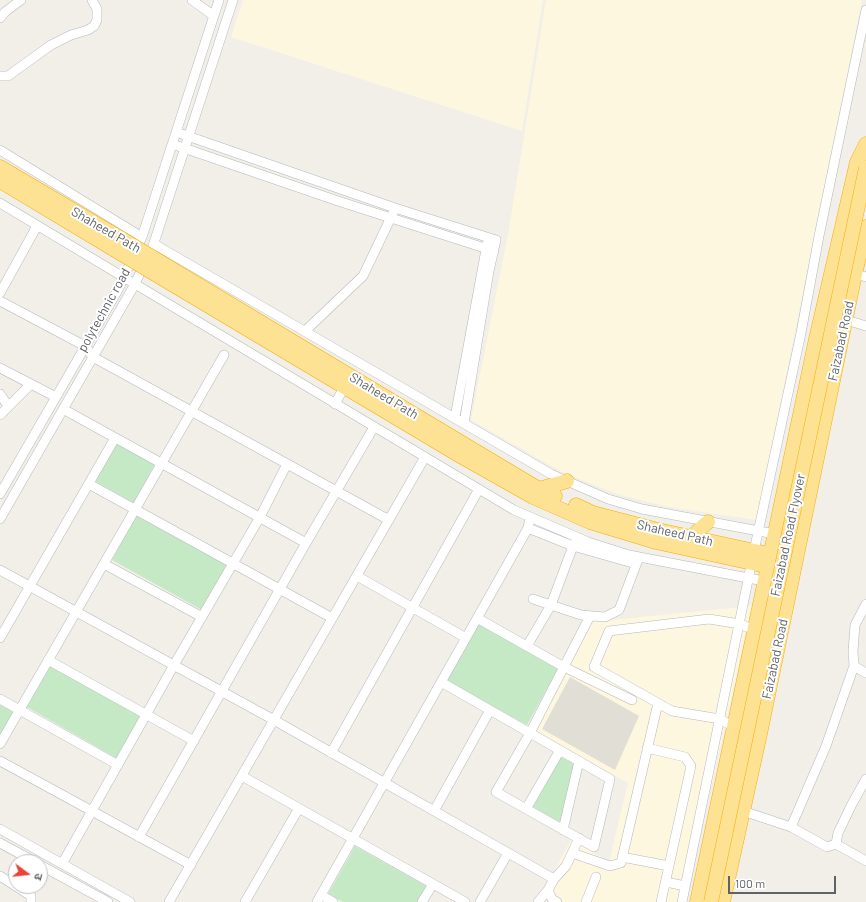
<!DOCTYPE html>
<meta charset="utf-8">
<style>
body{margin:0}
#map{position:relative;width:866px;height:902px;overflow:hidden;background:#f1efe8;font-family:Barlow,"Noto Sans Devanagari",sans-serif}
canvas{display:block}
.north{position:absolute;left:8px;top:854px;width:40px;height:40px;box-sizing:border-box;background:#fff;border:1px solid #bfc1c3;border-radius:50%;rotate:105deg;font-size:11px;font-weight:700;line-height:16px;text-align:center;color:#5f6368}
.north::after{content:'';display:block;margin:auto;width:14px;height:18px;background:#ea4335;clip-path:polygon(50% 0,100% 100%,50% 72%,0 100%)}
.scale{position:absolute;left:728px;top:876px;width:108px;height:18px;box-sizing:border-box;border:2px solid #5f6368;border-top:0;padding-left:5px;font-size:12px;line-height:14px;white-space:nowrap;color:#5f6368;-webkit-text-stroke:3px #fff;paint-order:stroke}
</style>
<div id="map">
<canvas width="866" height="902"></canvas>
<div class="north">उ</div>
<div class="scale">100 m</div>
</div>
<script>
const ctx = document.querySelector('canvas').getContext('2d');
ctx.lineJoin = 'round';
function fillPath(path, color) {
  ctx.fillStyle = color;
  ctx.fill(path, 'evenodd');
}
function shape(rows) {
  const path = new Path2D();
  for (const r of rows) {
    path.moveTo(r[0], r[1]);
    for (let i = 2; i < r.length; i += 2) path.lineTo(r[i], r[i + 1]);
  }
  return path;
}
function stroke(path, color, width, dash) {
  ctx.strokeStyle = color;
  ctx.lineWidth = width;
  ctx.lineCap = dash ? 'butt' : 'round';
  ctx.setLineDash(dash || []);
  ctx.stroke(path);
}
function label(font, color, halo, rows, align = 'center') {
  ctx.font = font + ' Barlow,sans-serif';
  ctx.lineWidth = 4;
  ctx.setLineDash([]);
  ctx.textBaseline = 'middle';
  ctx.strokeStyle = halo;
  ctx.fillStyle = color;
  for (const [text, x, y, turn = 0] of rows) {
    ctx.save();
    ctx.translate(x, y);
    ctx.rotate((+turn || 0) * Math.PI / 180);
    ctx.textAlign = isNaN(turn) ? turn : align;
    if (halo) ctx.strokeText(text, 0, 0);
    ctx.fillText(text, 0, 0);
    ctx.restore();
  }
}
fillPath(shape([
 [243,0,543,0,522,131,231,37],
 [546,0,862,0,757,520,669,507,617,494,564,473,471,420,508,235],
 [752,606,685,902,537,902,571,840,609,862,628,783,535,730,592,622]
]), '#fef7e0');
fillPath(shape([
 [570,677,639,716,615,770,542,729]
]), '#e1ded6');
fillPath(shape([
 [116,443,155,464,134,503,95,481],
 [136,516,227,565,202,610,112,560],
 [478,624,558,669,527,725,446,681],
 [51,665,140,716,116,758,27,707],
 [0,705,13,712,0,736],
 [561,757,575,764,561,823,533,807],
 [355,846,426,886,418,902,343,902,328,894]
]), '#c5e8c5');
const minor = shape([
 [192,0,214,16],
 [0,18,5,12,21,0],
 [0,76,8,76,51,45,71,35,88,30,94,26,97,20,97,9,92,0],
 [176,132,395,208,496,240,489,271,464,423],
 [172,144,338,201,494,251],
 [0,150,142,237],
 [0,203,135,284,514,510,588,542,629,555,769,582],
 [154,244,551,474,608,499,642,509,780,535],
 [152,249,233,0],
 [855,274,866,277],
 [0,293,37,226],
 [0,301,85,346,93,357,389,520],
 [846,320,866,326],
 [305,331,363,276,393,213],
 [0,368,56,397],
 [0,394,8,406],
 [335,404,341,393],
 [63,409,306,543],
 [0,415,31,384],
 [455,417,487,244],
 [89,484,332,618],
 [0,494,119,288,142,237,219,0],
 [0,519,135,284,145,262],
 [528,528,573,546,636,564],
 [104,564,202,617],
 [0,570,274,720,554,879],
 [357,576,466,638],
 [533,599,581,615,605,617,619,610,639,557],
 [477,618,564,667,632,700],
 [0,638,115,438],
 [527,646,551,605,573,546,579,538],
 [48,660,194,741],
 [854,666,866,673],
 [441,682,530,733,610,779,594,847,496,792,530,733,590,616],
 [0,699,118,765],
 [734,727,720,719,672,711,594,667,609,631,709,619,740,624,759,632],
 [0,744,224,355],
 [647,748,685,757,691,766,661,902],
 [331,753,479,489],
 [0,761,191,865],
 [242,776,465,902],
 [526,809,560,750],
 [434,811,490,710],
 [743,811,791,827,827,847,836,844,866,861],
 [791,827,826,746,854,666,853,651,855,625,866,604],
 [0,829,130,902],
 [563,830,579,761],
 [139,837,306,543,374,427],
 [0,843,35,862],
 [836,844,838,833,852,804,866,779],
 [572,853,610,866,621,863,658,703],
 [622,857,669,866],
 [62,864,174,665,260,517,287,464],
 [40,865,108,902],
 [0,876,31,896,31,902],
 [666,882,685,886],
 [548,890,552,899,557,902],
 [321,895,333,902],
 [169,902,425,457],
 [245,902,299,808],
 [317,902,528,528,530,517],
 [422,902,433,884],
 [480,902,508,853],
 [538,902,548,890,554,879,566,866,579,838],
 [586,902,596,877],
 [682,902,754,551,801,333,819,236,866,10]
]);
const highway = shape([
 [0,167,122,239],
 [0,181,115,250],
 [167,266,482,455,539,489,555,496],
 [160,277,462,457,533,497,590,522,656,542,793,572],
 [539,489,567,481],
 [576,505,593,513,658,530,796,560],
 [691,537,708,522],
 [697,902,816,339,857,162,866,144],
 [723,902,760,734,855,274,866,227]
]);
stroke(minor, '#b5b8bc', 10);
stroke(highway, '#f9ab00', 15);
stroke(minor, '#fff', 9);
stroke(highway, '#fde293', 14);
const highwayBridge = shape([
 [122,239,167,266],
 [115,250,160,277],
 [711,902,866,168]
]);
stroke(highwayBridge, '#f9ab00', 15, []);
stroke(highwayBridge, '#fde293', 14);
label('13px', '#5f6368', '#fff', [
 ["Shaheed Path",106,230,30],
 ["polytechnic road",104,310,-61],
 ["Faizabad Road",841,341,-78],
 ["Shaheed Path",384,396,31],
 ["Shaheed Path",675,533,13],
 ["Faizabad Road Flyover",788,535,-78],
 ["Faizabad Road",775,659,-78]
]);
</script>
